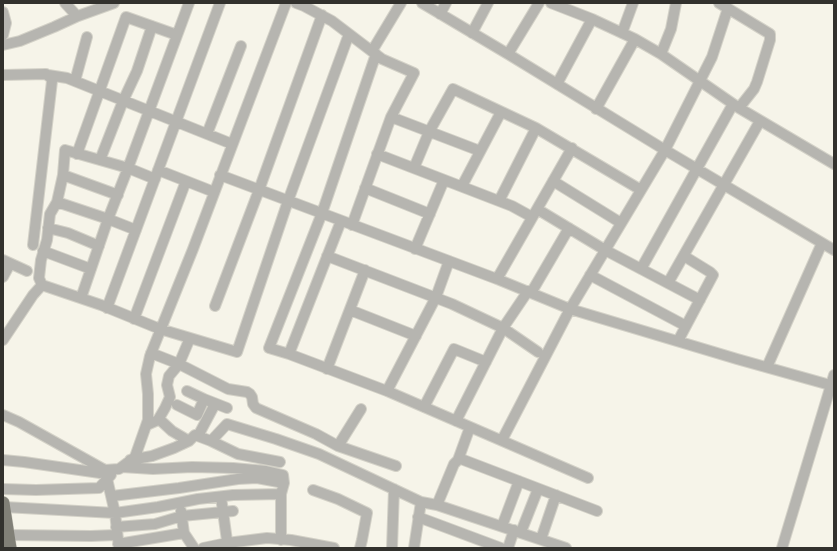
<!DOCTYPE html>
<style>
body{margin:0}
#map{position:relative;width:837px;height:551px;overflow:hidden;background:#f6f4e9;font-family:Poppins,sans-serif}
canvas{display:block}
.frame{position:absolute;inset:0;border:4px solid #32312d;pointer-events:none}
</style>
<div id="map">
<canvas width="837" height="551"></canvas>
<div class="frame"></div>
</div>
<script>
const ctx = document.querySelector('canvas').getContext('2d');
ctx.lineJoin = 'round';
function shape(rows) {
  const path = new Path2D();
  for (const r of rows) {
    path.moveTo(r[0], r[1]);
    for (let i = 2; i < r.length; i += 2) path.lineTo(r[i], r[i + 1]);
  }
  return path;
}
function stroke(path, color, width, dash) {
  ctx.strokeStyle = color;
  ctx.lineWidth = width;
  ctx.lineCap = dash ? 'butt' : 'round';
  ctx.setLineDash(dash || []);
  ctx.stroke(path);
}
const minor = shape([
 [65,3,77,16],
 [296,3,304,6,332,21,382,59,414,73,391,117,352,225],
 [422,3,508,54,665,150,834,250],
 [551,3,592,19,635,39,661,54,739,108,834,164],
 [719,3,770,34,770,40,757,82,754,89,739,108],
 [3,12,6,23,3,35],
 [440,14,446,3],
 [472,33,488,3],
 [622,33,633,3],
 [3,45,20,41,54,27,78,16,114,3],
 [372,51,401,3],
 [376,54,322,213,269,348,289,354,387,391,588,478],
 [508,54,539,3],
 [661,54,671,29,676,3],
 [3,75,46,74,51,78,52,81,33,245],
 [48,75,67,78,232,144],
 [75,81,87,37],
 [557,84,592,19],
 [596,109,635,39],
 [391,117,480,151],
 [207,134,241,46],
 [77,154,126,17,177,35],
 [377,154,512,206,532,217],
 [100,160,123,101,137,71,152,26],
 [414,168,429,132,453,89,536,128,641,190],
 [158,170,214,192],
 [63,175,118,195],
 [220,175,497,279,570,309,737,359,830,385],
 [553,181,621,223],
 [462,186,501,112],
 [365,188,430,214],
 [499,201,536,128],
 [57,202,108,219,136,230],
 [537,209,605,250,700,300],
 [48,228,68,233,99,246],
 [415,249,444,180],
 [43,251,91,269],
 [327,256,452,304,503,328,538,352],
 [3,260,27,271],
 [641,269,733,104],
 [590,275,686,326],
 [3,277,10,264],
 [497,279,572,148],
 [668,283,760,121],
 [42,285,39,278,41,260,47,240,50,214,57,202,63,175,65,150,128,168,155,179],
 [531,293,569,228],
 [81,298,108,219,128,168,189,3],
 [215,306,259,190,322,15],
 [107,308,220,3],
 [350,310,416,336],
 [134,319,186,181],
 [190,338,179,364,228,389,247,392,250,394,252,397,253,404,256,408,316,434,338,446,396,466],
 [3,340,33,295,42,285,101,305,160,329,237,352,288,201,349,34],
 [678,341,713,275,710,272,684,256],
 [289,354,341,221],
 [767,367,822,243],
 [327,369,365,270],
 [187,391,204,399,227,408],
 [387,391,436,297,449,261],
 [177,405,197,415,204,399],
 [424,407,454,349,486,362],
 [3,415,19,422,105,470,115,513,119,548],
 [159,419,172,431,189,441],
 [456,421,503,328,528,291],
 [147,425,158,420,165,408,170,397,167,385,169,376,179,364,151,353],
 [198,436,215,404],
 [502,440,570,309,665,150,712,57,728,8],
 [211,441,238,454,280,462],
 [338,446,361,409],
 [3,460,24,462,100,473,105,470,119,469,135,457,148,420,148,394,146,374,150,356,193,249,286,3],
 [130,460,152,456,174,448,189,441,195,435,211,441,227,424,276,439,319,454,421,502,437,505,566,548],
 [458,460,470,427],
 [122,467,153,469,192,467,233,468,266,471,283,475,284,483,281,494,281,540],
 [3,489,36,490,99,488,111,475],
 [313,490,338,499,367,513,362,540,360,548],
 [112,496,179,488,238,479,257,478,284,483],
 [221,497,228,548],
 [437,505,454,464,458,460,461,459,597,511],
 [4,507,115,513,158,507,198,499,233,495,281,494],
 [181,511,184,533,194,548],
 [418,517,501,548],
 [502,526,519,481],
 [116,527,155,524,182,516,233,511],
 [521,532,538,489],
 [8,535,91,536,116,535],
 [541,539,556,495],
 [118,544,184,533],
 [203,548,227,543,267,538,291,540,334,548],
 [392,548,394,489],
 [414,548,421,502],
 [508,548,514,530],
 [782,548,834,375]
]);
const major = shape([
 [3,503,10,548]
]);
stroke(minor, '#d3d1c7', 12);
stroke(major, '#d3d1c7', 14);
stroke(minor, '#b6b5b0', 10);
stroke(major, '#818077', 13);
</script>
